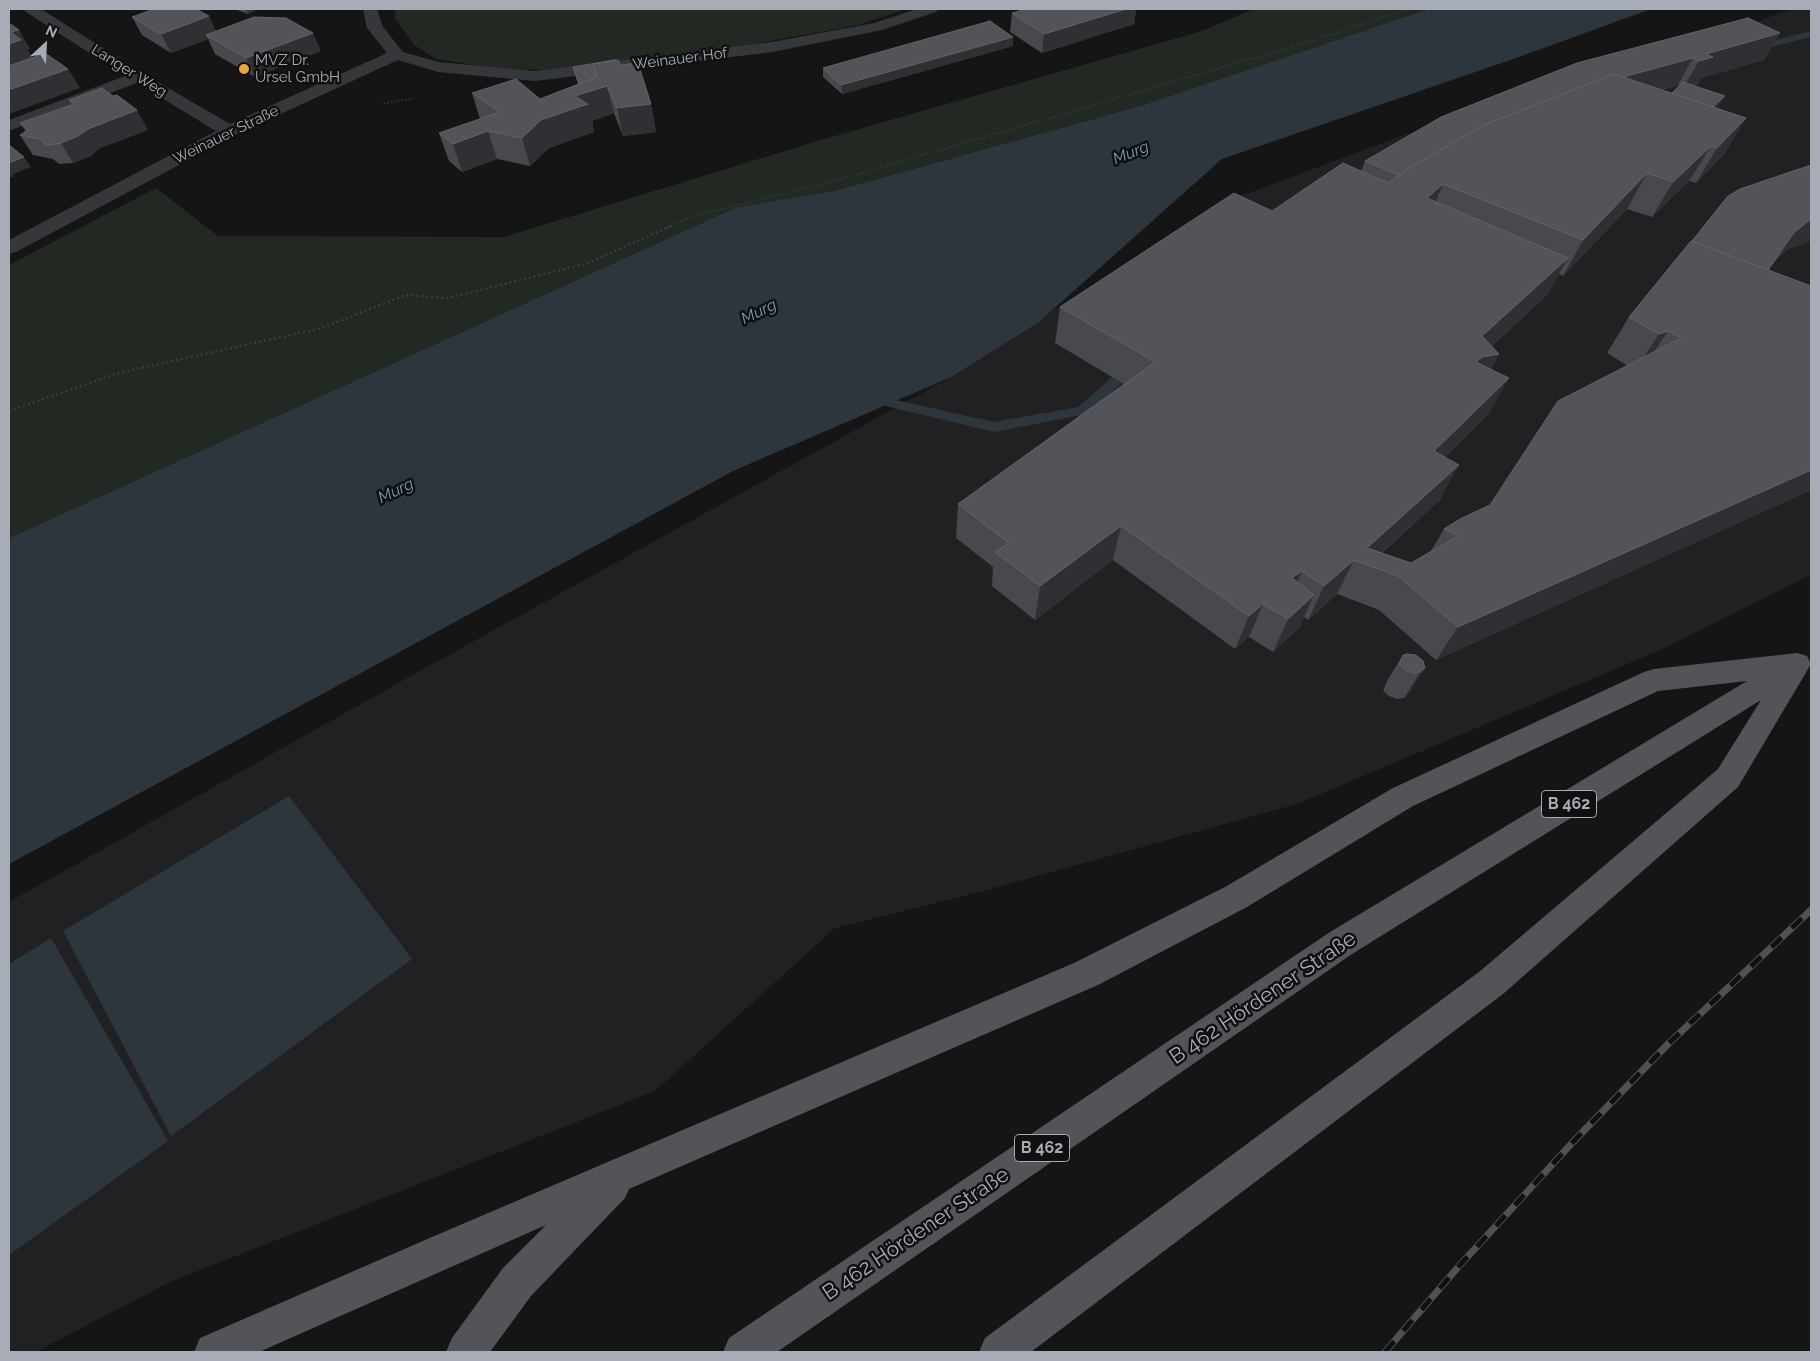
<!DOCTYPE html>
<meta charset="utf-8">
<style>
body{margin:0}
#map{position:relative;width:1820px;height:1361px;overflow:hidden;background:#151516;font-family:Raleway,sans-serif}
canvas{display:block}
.frame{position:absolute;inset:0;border:10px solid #a7acb6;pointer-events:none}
.north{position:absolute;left:20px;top:20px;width:50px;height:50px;-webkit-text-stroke:4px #101011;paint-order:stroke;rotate:25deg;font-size:14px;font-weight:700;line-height:20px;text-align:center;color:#a7acb6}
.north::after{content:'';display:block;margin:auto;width:18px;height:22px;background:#a7acb6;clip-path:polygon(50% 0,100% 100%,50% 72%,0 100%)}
</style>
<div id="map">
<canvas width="1820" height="1361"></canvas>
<div class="frame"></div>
<div class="north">N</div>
</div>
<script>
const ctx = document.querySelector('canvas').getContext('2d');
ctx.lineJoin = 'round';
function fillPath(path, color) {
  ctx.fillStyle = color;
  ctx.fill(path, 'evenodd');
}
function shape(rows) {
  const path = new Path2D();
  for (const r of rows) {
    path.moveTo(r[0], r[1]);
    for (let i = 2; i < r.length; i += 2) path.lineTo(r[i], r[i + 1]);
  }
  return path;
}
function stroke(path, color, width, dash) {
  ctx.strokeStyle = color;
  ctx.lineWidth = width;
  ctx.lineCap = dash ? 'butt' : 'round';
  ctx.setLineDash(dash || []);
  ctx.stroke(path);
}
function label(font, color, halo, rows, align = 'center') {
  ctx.font = font + ' Raleway,sans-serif';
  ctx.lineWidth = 5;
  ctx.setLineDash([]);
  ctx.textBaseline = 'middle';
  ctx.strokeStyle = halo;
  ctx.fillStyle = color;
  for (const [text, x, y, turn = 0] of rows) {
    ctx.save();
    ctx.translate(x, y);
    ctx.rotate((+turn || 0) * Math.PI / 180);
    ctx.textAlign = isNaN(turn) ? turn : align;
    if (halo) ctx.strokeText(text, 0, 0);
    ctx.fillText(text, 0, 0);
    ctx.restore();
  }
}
fillPath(shape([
 [1792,9,1811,9,1811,575,1663,649,1297,804,987,890,835,928,655,1091,170,1282,36,1352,9,1352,9,902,400,682,951,377,1211,207,1546,82,1715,37]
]), '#212123');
fillPath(shape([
 [395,9,906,9,858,25,744,46,552,70,501,69,436,59,414,45,395,18],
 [1254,9,1429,9,1140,106,834,191,737,207,9,538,9,265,156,188,218,236,504,237,814,142,1202,31]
]), '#212922');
fillPath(shape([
 [1429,9,1651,9,1519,57,1222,159,1039,322,951,377,733,471,9,864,9,538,737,207,834,191,1140,106],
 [289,796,412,959,171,1136,63,931],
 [51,938,168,1141,9,1255,9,964]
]), '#2d363c');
fillPath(shape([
 [1811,31,1811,37,1755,51,1750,48,1752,46,1811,31],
 [1117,376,1123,380,1122,383,1087,414,994,432,869,402,862,398,869,394,994,422,1078,407,1112,377,1117,376]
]), '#2d363c');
stroke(shape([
 [381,104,414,98],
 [668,227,693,216,824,184,1309,42,1408,9]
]), '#3c3e42', 2, [1, 2.5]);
stroke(shape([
 [9,411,118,373,322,328,406,295,448,298,585,264,671,226]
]), '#3c3e42', 2.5, [2, 3]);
fillPath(shape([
 [24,9,41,9,144,74,230,124,387,53,367,28,363,9,377,9,383,27,403,52,439,62,535,71,772,42,874,23,917,9,939,9,936,12,882,30,772,52,535,81,438,72,398,60,235,135,16,252,9,254,9,240,216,131,137,83,9,131,9,120,125,76,26,12,24,9]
]), '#36373b');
fillPath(shape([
 [1797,653,1807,656,1811,664,1738,787,1503,994,1031,1352,979,1352,985,1338,1479,972,1718,769,1761,700,1352,954,777,1352,723,1352,729,1338,1330,932,1747,681,1658,691,1413,806,1247,907,1098,985,629,1189,625,1198,531,1296,490,1352,446,1352,452,1338,503,1268,546,1225,259,1352,194,1352,200,1338,432,1237,1074,963,1225,887,1393,788,1644,672,1654,669,1797,653]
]), '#52545a');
const rail = shape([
 [1385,1352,1459,1266,1572,1143,1668,1044,1811,910]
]);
stroke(rail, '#4f5156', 7);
stroke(rail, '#101011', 5, [14]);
fillPath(shape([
 [234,9,258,9,248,14],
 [1026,9,1136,9,1134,24,1042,53,1010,32,1012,13],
 [132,17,216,31,321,51,255,77,215,54,208,39,171,53,142,35],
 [1780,33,1764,60,1701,78,1698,84,1693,86,1717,108,1725,153,1696,183,1689,181,1652,217,1627,209,1563,276,1559,274,1548,294,1492,346,1499,354,1491,369,1489,413,1445,457,1440,500,1382,553,1411,563,1431,551,1444,529,1490,505,1628,366,1607,353,1629,317,1787,250,1775,261,1768,270,1811,286,1811,490,1436,660,1379,610,1337,594,1308,620,1304,617,1299,628,1273,652,1249,637,1235,649,1113,560,1035,620,992,586,993,567,956,538,958,504,1124,384,1055,343,1060,307,1361,171,1365,161,1441,117],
 [1678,85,1679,86,1672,93,1662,90],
 [1013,46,842,94,823,77,823,68],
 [620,65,651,104,656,132,623,136,614,113,592,121,594,132,549,148,530,166,497,159,462,172,449,161,439,133,480,119,472,93,540,99,578,84,573,67],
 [69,100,148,130,100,148,91,156,73,163,59,164,53,159,33,155,20,135,26,132,20,123,72,105],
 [1403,655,1425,668,1408,694,1404,698,1397,699,1389,696,1383,691,1387,681]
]), '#48494e');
fillPath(shape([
 [246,9,258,9,248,14],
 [1126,9,1136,9,1134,24,1042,53,1044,34],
 [209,16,218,35,206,35,208,39,171,53,161,34],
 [19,30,30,49,28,50,33,58,9,67,9,44,11,32],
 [313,33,321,51,255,77,246,58],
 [1780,33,1764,60,1701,78,1698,84,1683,88,1699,61,1706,54],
 [1013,37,1013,46,842,94,841,85],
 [1693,58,1678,85,1596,108,1610,80],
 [68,69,80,88,9,114,9,90],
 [607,86,614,113,592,121,594,132,549,148,530,166,522,138,541,120,575,96],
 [1725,96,1713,115,1700,121],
 [651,104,656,132,623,136,617,108],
 [137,110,148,130,100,148,91,156,73,163,61,143,88,129],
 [1746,118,1725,153,1696,183,1717,148],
 [488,131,497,159,462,172,453,144],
 [1711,146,1689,181,1652,217,1673,182],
 [24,157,31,167,13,174,14,176,9,178,9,163],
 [1647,173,1627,209,1563,276,1583,240],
 [1443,184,1429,220,1427,198],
 [1811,220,1811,241,1787,250,1772,263,1793,234,1808,221],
 [1568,258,1548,294,1464,372,1482,336],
 [1668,331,1644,367,1635,370,1659,334],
 [1499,354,1481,390,1476,362,1482,357],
 [1509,378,1489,413,1416,486,1434,451],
 [1459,465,1440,500,1368,565,1367,548],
 [1811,470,1811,490,1436,660,1458,627],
 [1121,526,1113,560,1035,620,1040,586],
 [1354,560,1337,594,1308,620,1324,586],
 [1302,571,1287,605,1292,578],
 [1314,595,1299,628,1273,652,1288,619],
 [1263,604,1249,637,1235,649,1249,616],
 [1425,668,1408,694,1404,698,1420,672]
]), '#2f3033');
const building = shape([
 [154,9,166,10,169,9,196,9,209,16,161,34,132,17,154,9],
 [1026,9,1126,9,1044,34,1012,13,1026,9],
 [254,17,286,18,313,33,246,58,206,35,254,17],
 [1748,18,1780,33,1706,54,1713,57,1699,61,1693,58,1623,77,1614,74,1484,125,1406,170,1399,175,1365,161,1441,117,1577,63,1748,18],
 [990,21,1013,37,841,85,823,68,990,21],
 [9,23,19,30,11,32,21,40,9,44,9,23],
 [45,53,68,69,9,90,9,66,45,53],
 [615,60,593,64,596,77,579,84,573,67,615,60],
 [618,60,620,65,638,63,651,104,617,108,607,86,575,96,588,104,541,120,522,138,488,131,453,144,439,133,500,112,472,93,516,79,540,99,597,77,593,64,618,60],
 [1614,74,1746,118,1717,148,1711,146,1673,182,1647,173,1583,240,1443,184,1427,198,1568,258,1482,336,1499,354,1482,357,1476,362,1509,378,1434,451,1459,465,1367,548,1411,563,1458,536,1444,529,1462,518,1490,505,1558,401,1681,338,1668,331,1659,334,1629,317,1691,241,1811,286,1811,470,1458,627,1398,576,1354,560,1324,586,1302,571,1292,578,1314,595,1288,619,1263,604,1249,616,1121,526,1040,586,995,552,1009,543,958,504,1155,362,1060,307,1234,193,1272,211,1343,163,1388,183,1406,170,1484,125,1614,74],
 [1683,82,1725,96,1713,107,1672,93,1683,82],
 [102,88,113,96,117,95,137,110,88,129,78,136,61,143,46,145,40,139,20,135,28,130,20,123,74,104,69,100,102,88],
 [9,145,24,157,9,163,9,145],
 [1811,165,1811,220,1808,221,1793,234,1768,270,1692,241,1728,196,1740,189,1811,165],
 [1407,654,1416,655,1423,661,1425,668,1420,672,1414,673,1405,670,1399,664,1403,655,1407,654]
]);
fillPath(building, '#525459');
stroke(building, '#606268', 1);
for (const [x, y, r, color] of [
 [244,69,6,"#eda737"]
]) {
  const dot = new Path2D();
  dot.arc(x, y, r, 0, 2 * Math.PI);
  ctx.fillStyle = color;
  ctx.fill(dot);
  stroke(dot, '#101011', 2);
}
label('15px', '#a7acb6', '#101011', [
 ["Weinauer Hof",680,59,-7],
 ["Langer Weg",129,71,32],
 ["Weinauer Straße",226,135,-26]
]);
label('15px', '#a7acb6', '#101011', [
 ["MVZ Dr.",255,60],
 ["Ursel GmbH",255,77]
], 'left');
label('italic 16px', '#7f9bb0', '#101011', [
 ["Murg",1131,153,-22],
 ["Murg",759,312,-26],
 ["Murg",396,491,-26]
]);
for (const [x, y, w] of [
 [1569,804,55],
 [1042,1148,55]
]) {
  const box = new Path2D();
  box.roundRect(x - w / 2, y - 13.5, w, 27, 4);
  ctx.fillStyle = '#101011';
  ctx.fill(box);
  stroke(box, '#a7acb6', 1);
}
label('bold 16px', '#a7acb6', null, [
 ["B 462",1569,804],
 ["B 462",1042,1148]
]);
label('21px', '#a7acb6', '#101011', [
 ["B 462 Hördener Straße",1263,998,-34],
 ["B 462 Hördener Straße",916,1234,-34]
]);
</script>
